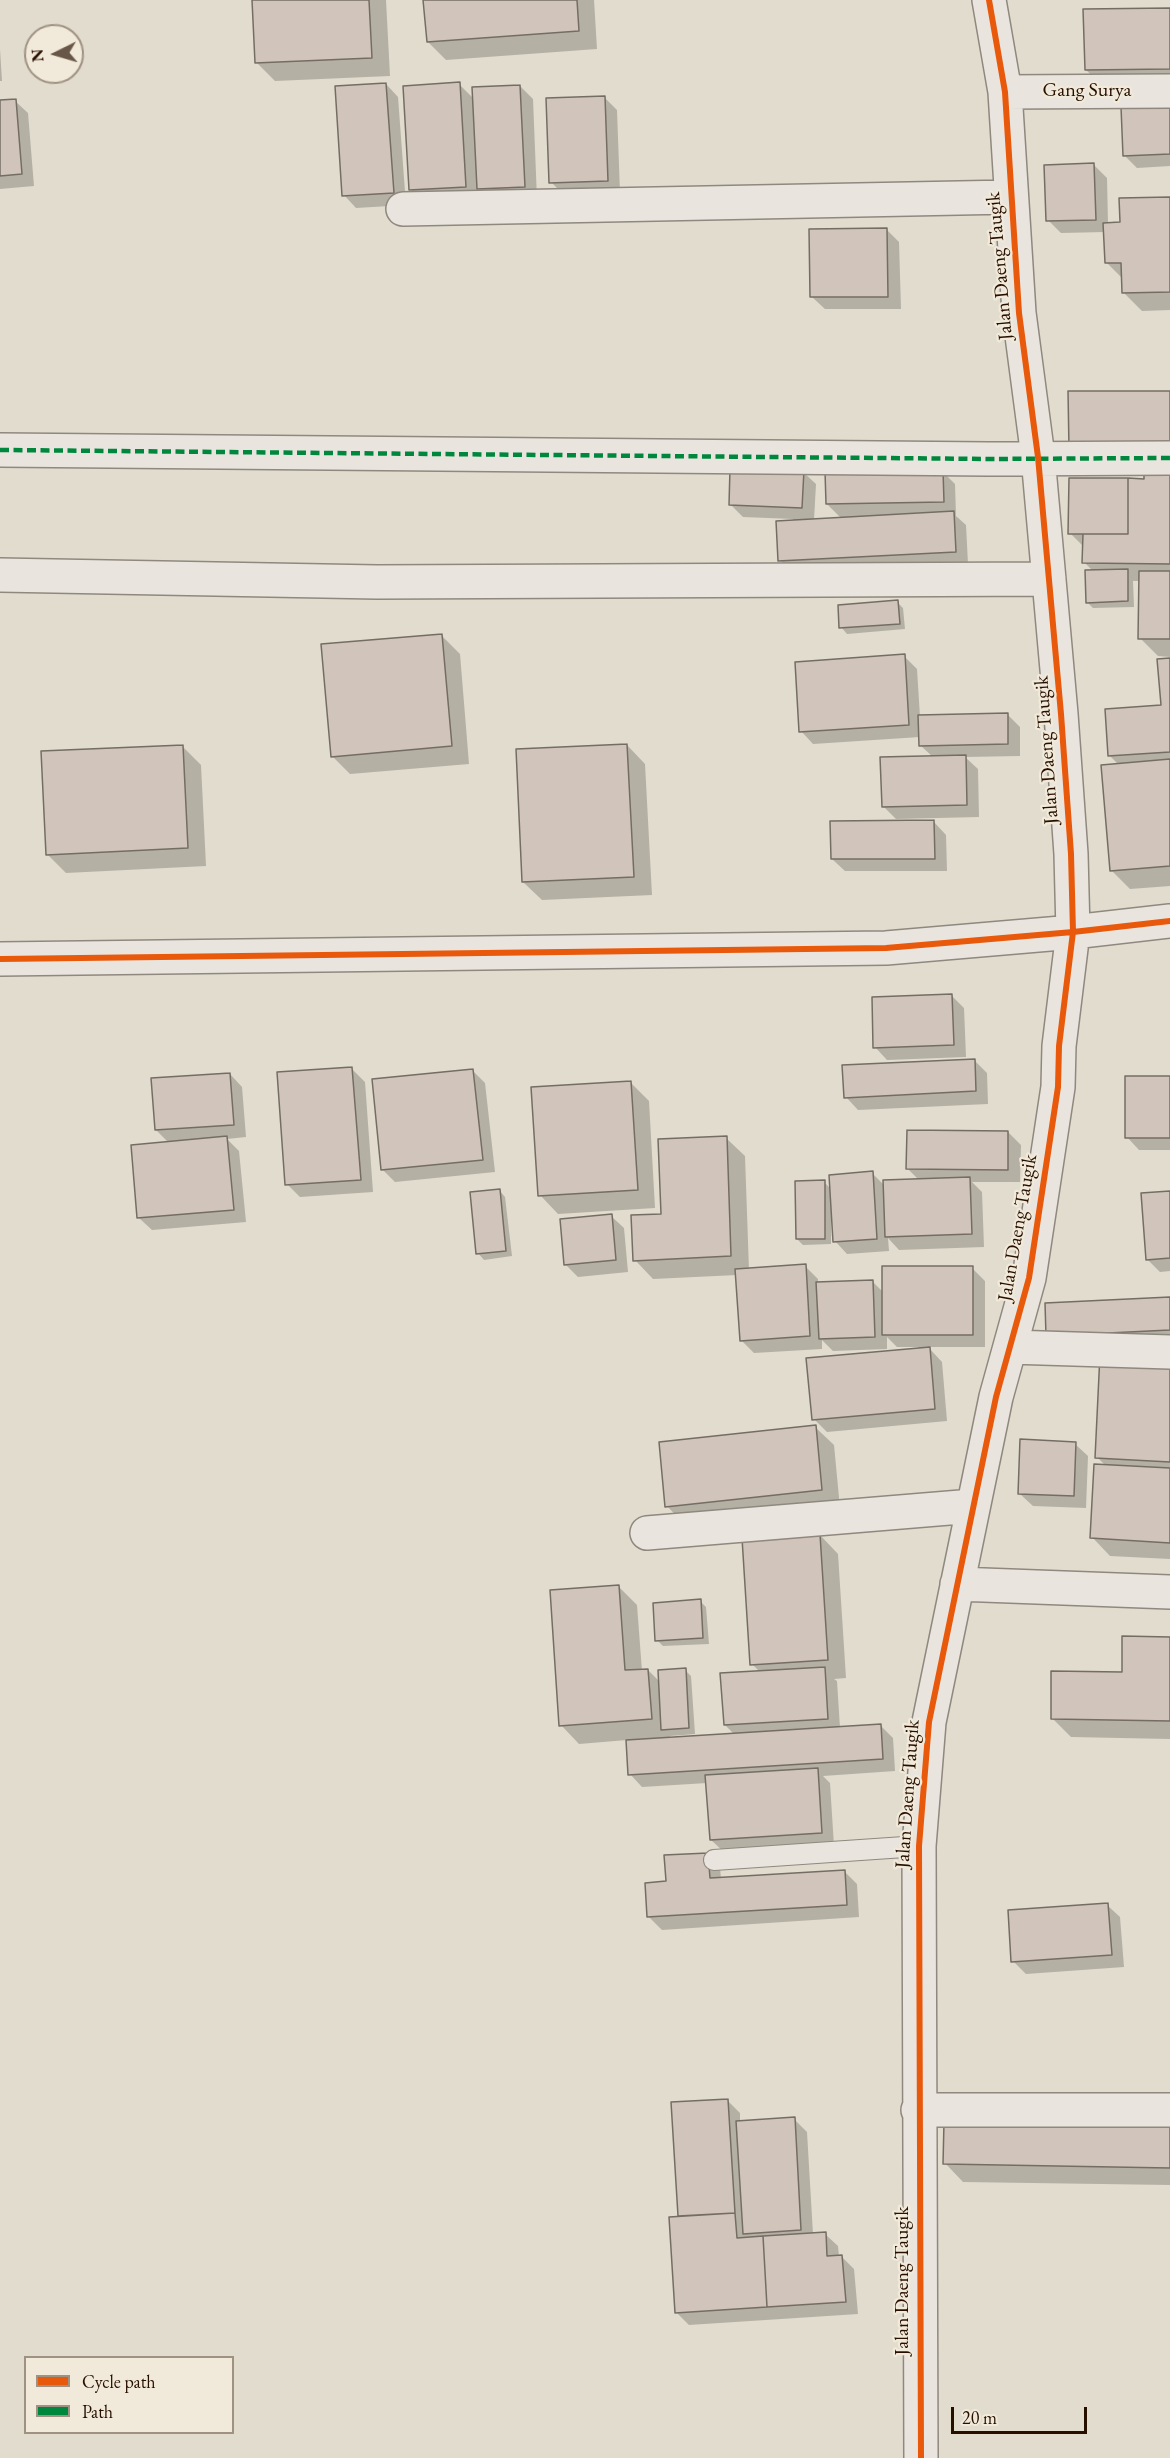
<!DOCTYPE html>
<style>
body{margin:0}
#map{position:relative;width:1170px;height:2458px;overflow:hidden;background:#e1dcce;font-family:"EB Garamond",serif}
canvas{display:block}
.legend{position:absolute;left:24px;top:2356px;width:210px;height:78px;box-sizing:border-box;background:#f1eada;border:2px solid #a09283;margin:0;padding:8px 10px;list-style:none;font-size:18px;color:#270f00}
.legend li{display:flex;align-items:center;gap:12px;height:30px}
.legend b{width:30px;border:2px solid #a09283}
.north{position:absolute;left:24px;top:24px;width:60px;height:60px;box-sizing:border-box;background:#f1eada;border:2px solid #a09283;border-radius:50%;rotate:265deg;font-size:16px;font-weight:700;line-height:24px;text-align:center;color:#270f00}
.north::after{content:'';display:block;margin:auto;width:21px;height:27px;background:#685748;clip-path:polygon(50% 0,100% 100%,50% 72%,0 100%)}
.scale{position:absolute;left:951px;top:2407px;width:136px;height:27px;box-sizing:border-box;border:3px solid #270f00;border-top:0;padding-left:8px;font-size:18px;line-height:21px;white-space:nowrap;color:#270f00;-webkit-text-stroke:4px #f1eada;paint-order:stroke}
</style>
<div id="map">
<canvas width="1170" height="2458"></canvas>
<ul class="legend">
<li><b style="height:8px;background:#e8590c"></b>Cycle path</li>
<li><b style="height:8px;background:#00873e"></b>Path</li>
</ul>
<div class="north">N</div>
<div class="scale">20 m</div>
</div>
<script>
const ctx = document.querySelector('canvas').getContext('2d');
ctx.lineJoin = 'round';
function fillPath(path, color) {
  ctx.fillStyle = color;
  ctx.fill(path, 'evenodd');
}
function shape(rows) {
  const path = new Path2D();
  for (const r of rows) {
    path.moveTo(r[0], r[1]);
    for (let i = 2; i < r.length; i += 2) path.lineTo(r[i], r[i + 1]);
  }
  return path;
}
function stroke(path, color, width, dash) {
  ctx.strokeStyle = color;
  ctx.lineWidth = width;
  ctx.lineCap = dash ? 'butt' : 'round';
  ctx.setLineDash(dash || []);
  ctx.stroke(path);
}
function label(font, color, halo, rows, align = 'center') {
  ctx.font = font + ' "EB Garamond",serif';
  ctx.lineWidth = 4.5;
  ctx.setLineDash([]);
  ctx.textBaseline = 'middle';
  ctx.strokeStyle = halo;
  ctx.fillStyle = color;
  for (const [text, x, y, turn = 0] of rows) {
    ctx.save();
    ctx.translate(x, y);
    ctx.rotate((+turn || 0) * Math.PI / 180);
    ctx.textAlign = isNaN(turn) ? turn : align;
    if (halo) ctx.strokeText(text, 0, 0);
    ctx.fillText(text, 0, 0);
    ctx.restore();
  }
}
fillPath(shape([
 [254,0,386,0,390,76,275,81,256,62],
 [425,0,594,0,597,49,446,60,428,42],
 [1170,9,1170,81,1099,82,1086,70],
 [0,49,2,81,0,81],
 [386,84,398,97,406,205,356,208,344,195],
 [459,84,474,99,520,86,533,99,537,199,491,201,478,188,478,199,423,203,411,190],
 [604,97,617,110,620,193,564,195,551,182],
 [15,101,28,113,34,186,0,189,0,102],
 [1170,107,1170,166,1137,168,1124,155],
 [1094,165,1107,178,1108,224,1122,224,1170,199,1170,310,1142,311,1123,292,1123,279,1106,262,1105,232,1061,233,1048,220],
 [886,229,899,242,901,309,825,309,812,297],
 [1170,392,1170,657,1158,656,1140,638,1140,581,1133,581,1134,607,1093,608,1087,602,1093,571,1084,562,1083,546,1070,533,1145,480],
 [942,471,955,484,956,516,966,525,968,564,792,573,780,560,793,519,743,517,730,504,803,472,816,484,814,520,842,519,827,504],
 [897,602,903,608,905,629,847,634,841,627],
 [441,635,460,654,469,764,350,774,332,756],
 [904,656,917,669,920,717,1007,714,1020,727,1020,756,965,757,978,769,979,817,896,819,883,806,933,757,920,745,920,737,813,744,801,731],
 [1170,660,1170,886,1130,889,1112,871,1119,765,1109,755,1162,707],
 [627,745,645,764,652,895,542,900,523,882],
 [183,747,201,765,206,866,66,873,47,854],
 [934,822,946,835,947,871,845,871,832,859],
 [951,995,964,1008,966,1057,887,1060,875,1047],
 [974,1060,987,1073,988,1104,858,1110,846,1097],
 [352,1069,365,1082,373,1192,300,1197,287,1184],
 [473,1071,485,1083,495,1172,395,1182,383,1170],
 [230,1074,242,1087,246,1137,227,1139,239,1151,246,1222,152,1230,139,1218,169,1143,156,1130],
 [1170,1077,1170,1150,1139,1150,1127,1137],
 [631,1083,649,1101,655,1208,558,1214,540,1195],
 [1008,1132,1021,1145,1020,1182,972,1182,982,1192,984,1247,899,1250,888,1238,889,1251,847,1254,835,1241,833,1219,831,1219,831,1244,803,1245,797,1239,824,1182,831,1189,872,1173,885,1186,920,1181,908,1169],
 [726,1138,745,1156,749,1270,805,1266,818,1279,818,1284,872,1281,883,1292,972,1268,985,1281,985,1347,928,1347,942,1362,947,1421,827,1432,814,1419,918,1350,918,1347,897,1347,887,1337,887,1349,833,1351,822,1340,822,1349,754,1353,741,1340,737,1275,653,1279,635,1260,662,1215],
 [499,1190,505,1197,512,1256,484,1260,478,1253],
 [1170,1193,1170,1271,1160,1272,1147,1259],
 [611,1216,624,1228,628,1272,578,1277,565,1264],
 [1170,1299,1170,1343,1060,1348],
 [1170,1360,1170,1559,1110,1556,1092,1537,1106,1466,1097,1457],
 [815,1427,834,1445,840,1508,685,1525,667,1506],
 [1075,1444,1088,1456,1086,1508,1033,1506,1020,1494],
 [820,1535,838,1554,846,1678,834,1679,837,1681,840,1728,880,1725,893,1738,895,1771,823,1776,830,1783,834,1846,724,1852,711,1840,707,1783,642,1787,630,1774,627,1740,579,1744,561,1725,619,1587,637,1605,642,1671,648,1670,660,1682,685,1670,691,1676,695,1734,670,1736,670,1739,735,1735,725,1725,760,1672,752,1664],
 [700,1601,706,1607,709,1644,663,1646,657,1640],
 [1170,1639,1170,1739,1071,1737,1052,1718,1123,1674],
 [666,1856,720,1867,721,1879,844,1871,857,1884,859,1917,662,1930,649,1917,668,1882],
 [1107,1905,1120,1917,1124,1967,1026,1974,1013,1961],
 [727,2100,740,2113,740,2122,794,2119,807,2132,813,2234,825,2234,838,2246,839,2257,842,2257,854,2269,858,2314,689,2325,677,2313,680,2217,673,2104],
 [1170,2127,1170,2185,963,2182,945,2163]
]), '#0003');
const building = shape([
 [252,0,369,0,372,58,255,63,252,0],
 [423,0,577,0,579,31,427,42,423,0],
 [1170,8,1170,69,1085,70,1083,9,1170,8],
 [460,82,466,187,409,190,403,86,460,82],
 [386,83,394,193,342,196,335,86,386,83],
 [520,85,525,187,477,189,472,87,520,85],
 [605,96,608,181,549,183,546,98,605,96],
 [16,99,22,174,0,176,0,100,16,99],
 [1170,106,1170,154,1123,156,1121,107,1170,106],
 [1094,163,1096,220,1046,221,1044,165,1094,163],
 [1170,197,1170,292,1122,293,1121,263,1105,263,1103,223,1120,222,1119,198,1170,197],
 [887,228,888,297,810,297,809,229,887,228],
 [1068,391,1170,391,1170,449,1069,449,1068,391],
 [1144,466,1170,466,1170,564,1082,563,1083,534,1128,534,1128,478,1144,479,1144,466],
 [730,468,804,470,802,508,729,505,730,468],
 [943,470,944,502,826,504,825,471,943,470],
 [1069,478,1128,478,1128,534,1068,534,1069,478],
 [954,511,956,552,778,561,776,521,954,511],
 [1128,569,1128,601,1086,603,1085,570,1128,569],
 [1139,571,1170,571,1170,639,1138,639,1139,571],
 [898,600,900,624,839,628,838,605,898,600],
 [442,634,452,746,331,757,321,644,442,634],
 [905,654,909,725,799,732,795,662,905,654],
 [1170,658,1170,752,1108,756,1105,709,1161,705,1157,659,1170,658],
 [1008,713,1008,744,919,746,918,715,1008,713],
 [627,744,634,877,522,882,516,749,627,744],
 [183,745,188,848,46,855,41,751,183,745],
 [966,755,967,805,882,807,880,757,966,755],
 [1170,759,1170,866,1110,871,1101,765,1170,759],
 [934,820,935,859,831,859,830,821,934,820],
 [952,994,954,1045,873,1048,872,997,952,994],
 [975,1059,976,1091,844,1098,842,1065,975,1059],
 [352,1067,361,1180,285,1185,277,1072,352,1067],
 [473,1069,483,1160,381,1170,372,1079,473,1069],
 [230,1073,234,1125,155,1130,151,1078,230,1073],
 [1125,1076,1170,1076,1170,1138,1125,1138,1125,1076],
 [631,1081,638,1190,538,1196,531,1087,631,1081],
 [907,1130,1008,1131,1008,1170,906,1169,907,1130],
 [227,1136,234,1210,137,1218,131,1145,227,1136],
 [727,1136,731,1256,633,1261,631,1215,661,1214,658,1139,727,1136],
 [873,1171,877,1239,833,1242,829,1175,873,1171],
 [970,1177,972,1234,885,1237,883,1180,970,1177],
 [825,1180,825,1239,796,1239,795,1181,825,1180],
 [500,1189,506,1251,476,1254,470,1192,500,1189],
 [1170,1191,1170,1258,1146,1260,1141,1193,1170,1191],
 [612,1214,616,1260,564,1265,560,1219,612,1214],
 [806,1264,810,1336,740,1341,735,1269,806,1264],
 [882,1266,973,1266,973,1335,882,1335,882,1266],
 [873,1280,875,1337,819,1339,816,1282,873,1280],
 [1170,1297,1170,1330,1046,1336,1045,1303,1170,1297],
 [930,1347,935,1409,812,1420,806,1358,930,1347],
 [1100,1354,1170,1358,1170,1462,1095,1458,1100,1354],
 [816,1425,822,1490,665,1507,659,1442,816,1425],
 [1020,1439,1076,1442,1074,1496,1018,1494,1020,1439],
 [1094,1464,1170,1468,1170,1543,1090,1538,1094,1464],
 [820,1534,828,1660,750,1665,742,1538,820,1534],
 [619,1585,625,1670,648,1669,652,1719,559,1726,550,1590,619,1585],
 [701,1599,703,1638,655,1641,653,1603,701,1599],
 [1122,1636,1170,1637,1170,1721,1051,1719,1051,1671,1122,1672,1122,1636],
 [825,1667,828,1719,724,1725,720,1673,825,1667],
 [686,1668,689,1728,661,1730,658,1670,686,1668],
 [881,1724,883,1759,628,1775,626,1740,881,1724],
 [818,1768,822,1833,710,1840,705,1775,818,1768],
 [708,1853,710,1878,845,1870,847,1905,647,1917,645,1883,666,1881,664,1855,708,1853],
 [1108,1903,1112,1955,1011,1962,1008,1910,1108,1903],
 [728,2099,735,2213,678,2216,671,2102,728,2099],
 [795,2117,801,2230,743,2234,736,2121,795,2117],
 [944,2122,1170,2126,1170,2168,943,2164,944,2122],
 [735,2213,737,2238,763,2236,767,2307,675,2313,669,2217,735,2213],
 [826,2232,827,2256,842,2255,846,2302,767,2307,763,2236,826,2232]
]);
fillPath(building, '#d1c4ba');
stroke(building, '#746d64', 1.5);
const lane = shape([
 [714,1860,919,1846]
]);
const street = shape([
 [1005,92,1170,91],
 [403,209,1010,197],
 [0,450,988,459,1170,458],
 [0,575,377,582,1049,579],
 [0,959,886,948,1073,932,1170,921],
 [1010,1347,1170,1352],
 [647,1533,973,1506],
 [957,1584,1170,1592],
 [918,2110,1170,2110],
 [921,2458,919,1846,929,1722,996,1397,1029,1278,1058,1087,1059,1046,1073,932,1071,854,1061,714,1038,457,1019,313,1005,92,989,0]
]);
stroke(lane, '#8f887f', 22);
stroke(street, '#8f887f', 36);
stroke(lane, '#e9e5de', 20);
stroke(street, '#e9e5de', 33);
stroke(shape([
 [0,450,988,459,1170,458]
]), '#00873e', 4.5, [9, 4.5]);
stroke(shape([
 [0,959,886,948,1073,932,1170,921],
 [921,2458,919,1846,929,1722,996,1397,1029,1278,1058,1087,1059,1046,1073,932,1071,854,1061,714,1038,457,1019,313,1005,92,989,0]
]), '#e8590c', 6);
label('20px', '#270f00', '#f1eada', [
 ["Gang Surya",1087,91],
 ["Jalan Daeng Taugik",1000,266,-95],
 ["Jalan Daeng Taugik",1047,750,-94],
 ["Jalan Daeng Taugik",1018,1228,-80],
 ["Jalan Daeng Taugik",908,1794,-86],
 ["Jalan Daeng Taugik",903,2281,-90]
]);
</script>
